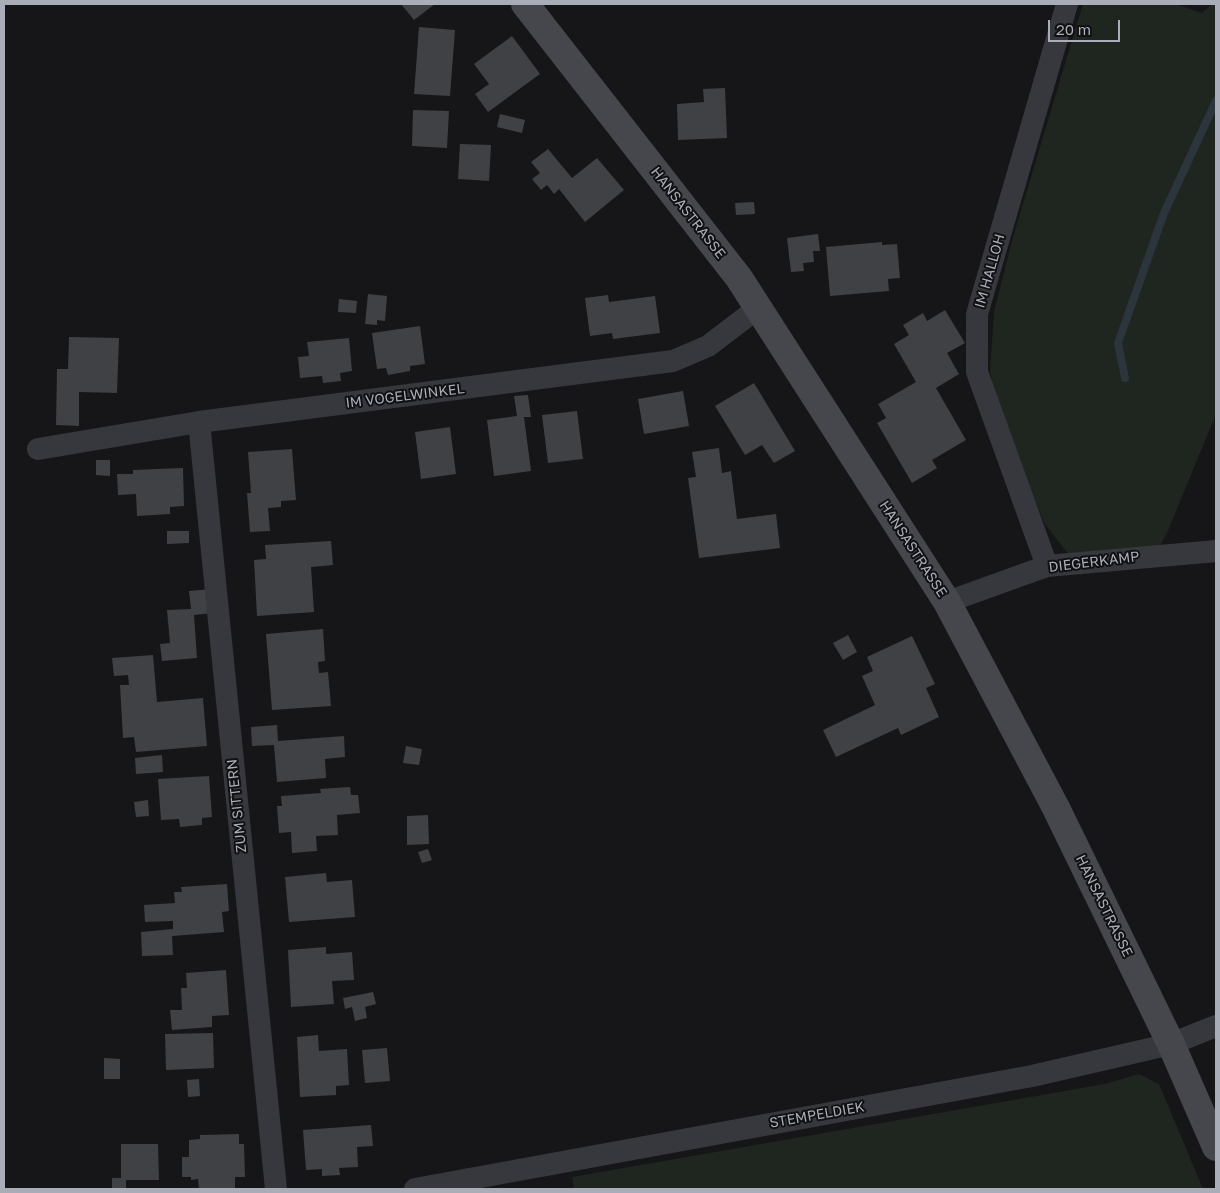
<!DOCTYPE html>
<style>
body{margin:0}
#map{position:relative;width:1220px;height:1193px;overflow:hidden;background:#161618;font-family:"Golos Text",sans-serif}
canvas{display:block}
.frame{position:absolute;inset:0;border:5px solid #a8adb8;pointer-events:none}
.scale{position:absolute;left:1048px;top:20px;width:72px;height:22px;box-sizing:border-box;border:2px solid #a8adb8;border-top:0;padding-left:6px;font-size:15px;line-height:18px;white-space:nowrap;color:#a8adb8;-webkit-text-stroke:4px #111113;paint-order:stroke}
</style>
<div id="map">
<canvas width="1220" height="1193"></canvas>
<div class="frame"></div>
<div class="scale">20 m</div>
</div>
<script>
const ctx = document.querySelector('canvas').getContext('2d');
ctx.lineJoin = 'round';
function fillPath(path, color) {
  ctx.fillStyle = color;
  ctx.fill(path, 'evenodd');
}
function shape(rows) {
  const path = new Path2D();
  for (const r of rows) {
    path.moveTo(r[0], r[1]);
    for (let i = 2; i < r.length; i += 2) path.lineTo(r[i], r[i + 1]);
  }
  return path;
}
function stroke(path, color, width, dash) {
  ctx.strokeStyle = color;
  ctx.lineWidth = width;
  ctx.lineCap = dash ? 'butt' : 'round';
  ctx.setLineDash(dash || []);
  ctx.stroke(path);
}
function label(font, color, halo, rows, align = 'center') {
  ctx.font = font + ' "Golos Text",sans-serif';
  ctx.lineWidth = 4;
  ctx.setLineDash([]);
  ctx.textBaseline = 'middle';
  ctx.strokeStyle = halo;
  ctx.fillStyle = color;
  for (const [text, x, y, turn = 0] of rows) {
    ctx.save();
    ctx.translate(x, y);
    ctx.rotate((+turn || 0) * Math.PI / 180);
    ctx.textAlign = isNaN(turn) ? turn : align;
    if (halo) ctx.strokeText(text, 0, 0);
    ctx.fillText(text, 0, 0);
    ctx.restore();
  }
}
fillPath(shape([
 [1083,4,1175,4,1202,13,1212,4,1216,4,1216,414,1167,533,1160,546,1069,555,1045,524,998,414,990,370,994,312,1013,237],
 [1139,1074,1159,1084,1203,1189,574,1189,572,1177,1105,1084]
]), '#1e261f');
stroke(shape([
 [1125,378,1118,343,1164,213,1216,101]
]), '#2c353c', 8);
fillPath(shape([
 [401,4,435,4,414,20],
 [419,27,455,30,450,96,414,94],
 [512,36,540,74,488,112,475,94,489,84,474,64],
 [725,88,727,138,678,140,677,104,704,102,703,89],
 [413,110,449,111,447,148,412,146],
 [500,114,525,120,522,133,497,127],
 [460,144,491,145,489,181,458,179],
 [548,149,572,178,597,158,624,190,585,222,559,189,554,194,547,185,541,190,532,179,540,173,531,162],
 [754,202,755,214,736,215,735,203],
 [818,234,820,251,813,251,814,262,803,263,804,271,791,272,787,238],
 [882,242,882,245,897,244,900,278,888,279,889,291,830,296,826,247],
 [368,294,387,296,385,321,377,320,377,325,365,324],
 [608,295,609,302,655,296,660,333,613,339,612,333,590,336,585,298],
 [339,299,357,301,356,313,338,312],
 [945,310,965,343,947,353,959,374,936,388,966,440,932,460,937,468,912,483,877,423,886,418,878,404,916,382,894,344,909,335,903,325,923,313,927,321],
 [420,326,425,364,410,366,410,371,388,375,386,368,377,369,372,333],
 [69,337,119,338,117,393,79,392,79,426,56,425,57,369,68,369],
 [349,338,352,371,340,373,341,381,323,383,322,376,300,378,298,357,309,356,307,342],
 [754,383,795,451,774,463,762,445,745,455,715,406],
 [683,391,689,426,644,434,638,399],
 [528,395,531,417,524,417,531,471,494,476,487,420,517,416,514,396],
 [577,411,583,459,548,463,542,415],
 [450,427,456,474,421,479,415,432],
 [719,448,722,473,731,471,737,519,776,514,780,548,699,558,688,478,696,477,692,452],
 [292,449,296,500,281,501,281,507,268,508,270,531,250,532,247,493,251,493,248,452],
 [96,460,110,460,110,476,96,475],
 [183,468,184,506,170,507,170,514,137,516,136,494,118,495,117,474,133,474,133,470],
 [167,531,189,531,189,543,167,544],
 [331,541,333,565,311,567,314,612,257,616,254,560,266,559,265,545],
 [211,589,213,613,194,615,197,658,162,661,160,644,170,643,167,610,191,609,189,591],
 [323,629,325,661,318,662,319,673,328,672,331,706,272,710,266,634],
 [848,635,857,652,843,660,833,643],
 [912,636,935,684,926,688,939,717,901,735,898,728,836,757,823,730,875,705,862,676,873,671,867,657],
 [153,655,157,702,203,698,207,746,136,752,134,737,123,738,120,685,129,685,128,675,114,676,112,658],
 [277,725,278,741,344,736,345,757,325,759,326,778,277,782,274,745,252,746,251,727],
 [406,746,422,749,419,765,403,763],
 [162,755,163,772,136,774,135,758],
 [209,776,212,817,202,818,202,825,180,827,179,819,161,820,158,779],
 [350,787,351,795,358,795,360,813,337,815,338,835,316,836,317,851,292,853,291,832,279,833,277,806,282,806,281,796,321,793,320,789],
 [148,800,149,816,136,817,134,802],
 [428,815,429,844,407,845,407,816],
 [428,849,432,860,422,863,418,852],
 [326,873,327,882,352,880,355,917,289,922,285,877],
 [227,884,229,911,222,912,224,932,172,936,173,955,142,956,141,932,173,929,173,921,145,922,144,905,175,903,174,892,182,892,181,887],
 [326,947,326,954,352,952,354,980,332,981,334,1004,291,1007,288,950],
 [226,970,229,1015,212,1016,212,1027,172,1030,170,1010,182,1010,181,988,187,988,186,973],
 [373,992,376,1004,365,1007,367,1018,355,1021,352,1007,345,1009,343,998],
 [213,1033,214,1068,166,1070,165,1034],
 [318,1035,319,1051,347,1049,349,1085,336,1086,336,1095,300,1097,297,1037],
 [387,1048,390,1081,365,1083,362,1050],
 [104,1058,120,1059,120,1079,104,1079],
 [199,1079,200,1096,188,1097,187,1080],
 [371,1125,373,1146,357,1147,358,1167,339,1168,340,1175,322,1176,322,1169,306,1170,303,1130],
 [239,1134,239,1144,244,1144,245,1177,235,1177,235,1188,199,1189,198,1179,191,1180,191,1177,182,1177,182,1157,189,1157,189,1140,200,1139,200,1135],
 [121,1144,158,1144,159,1180,126,1180,126,1189,112,1189,112,1178,121,1178]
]), '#404145');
stroke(shape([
 [199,422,276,1189],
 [38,449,199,422,673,361,708,346,758,308],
 [1047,566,977,372,977,314,1067,4],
 [947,602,1047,566,1216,551],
 [415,1189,1032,1076,1171,1044,1216,1026]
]), '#37383d', 22);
stroke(shape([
 [525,4,739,278,947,602,1056,808,1171,1044,1216,1147]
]), '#45474d', 28);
label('14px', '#a8adb8', '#111113', [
 ["HANSASTRASSE",688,213,52],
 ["IM HALLOH",990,271,-74],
 ["IM VOGELWINKEL",405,396,-7],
 ["HANSASTRASSE",913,549,57],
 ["DIEGERKAMP",1094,562,-7],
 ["ZUM SITTERN",237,806,-96],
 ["HANSASTRASSE",1104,906,64],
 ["STEMPELDIEK",817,1115,-10]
]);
</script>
